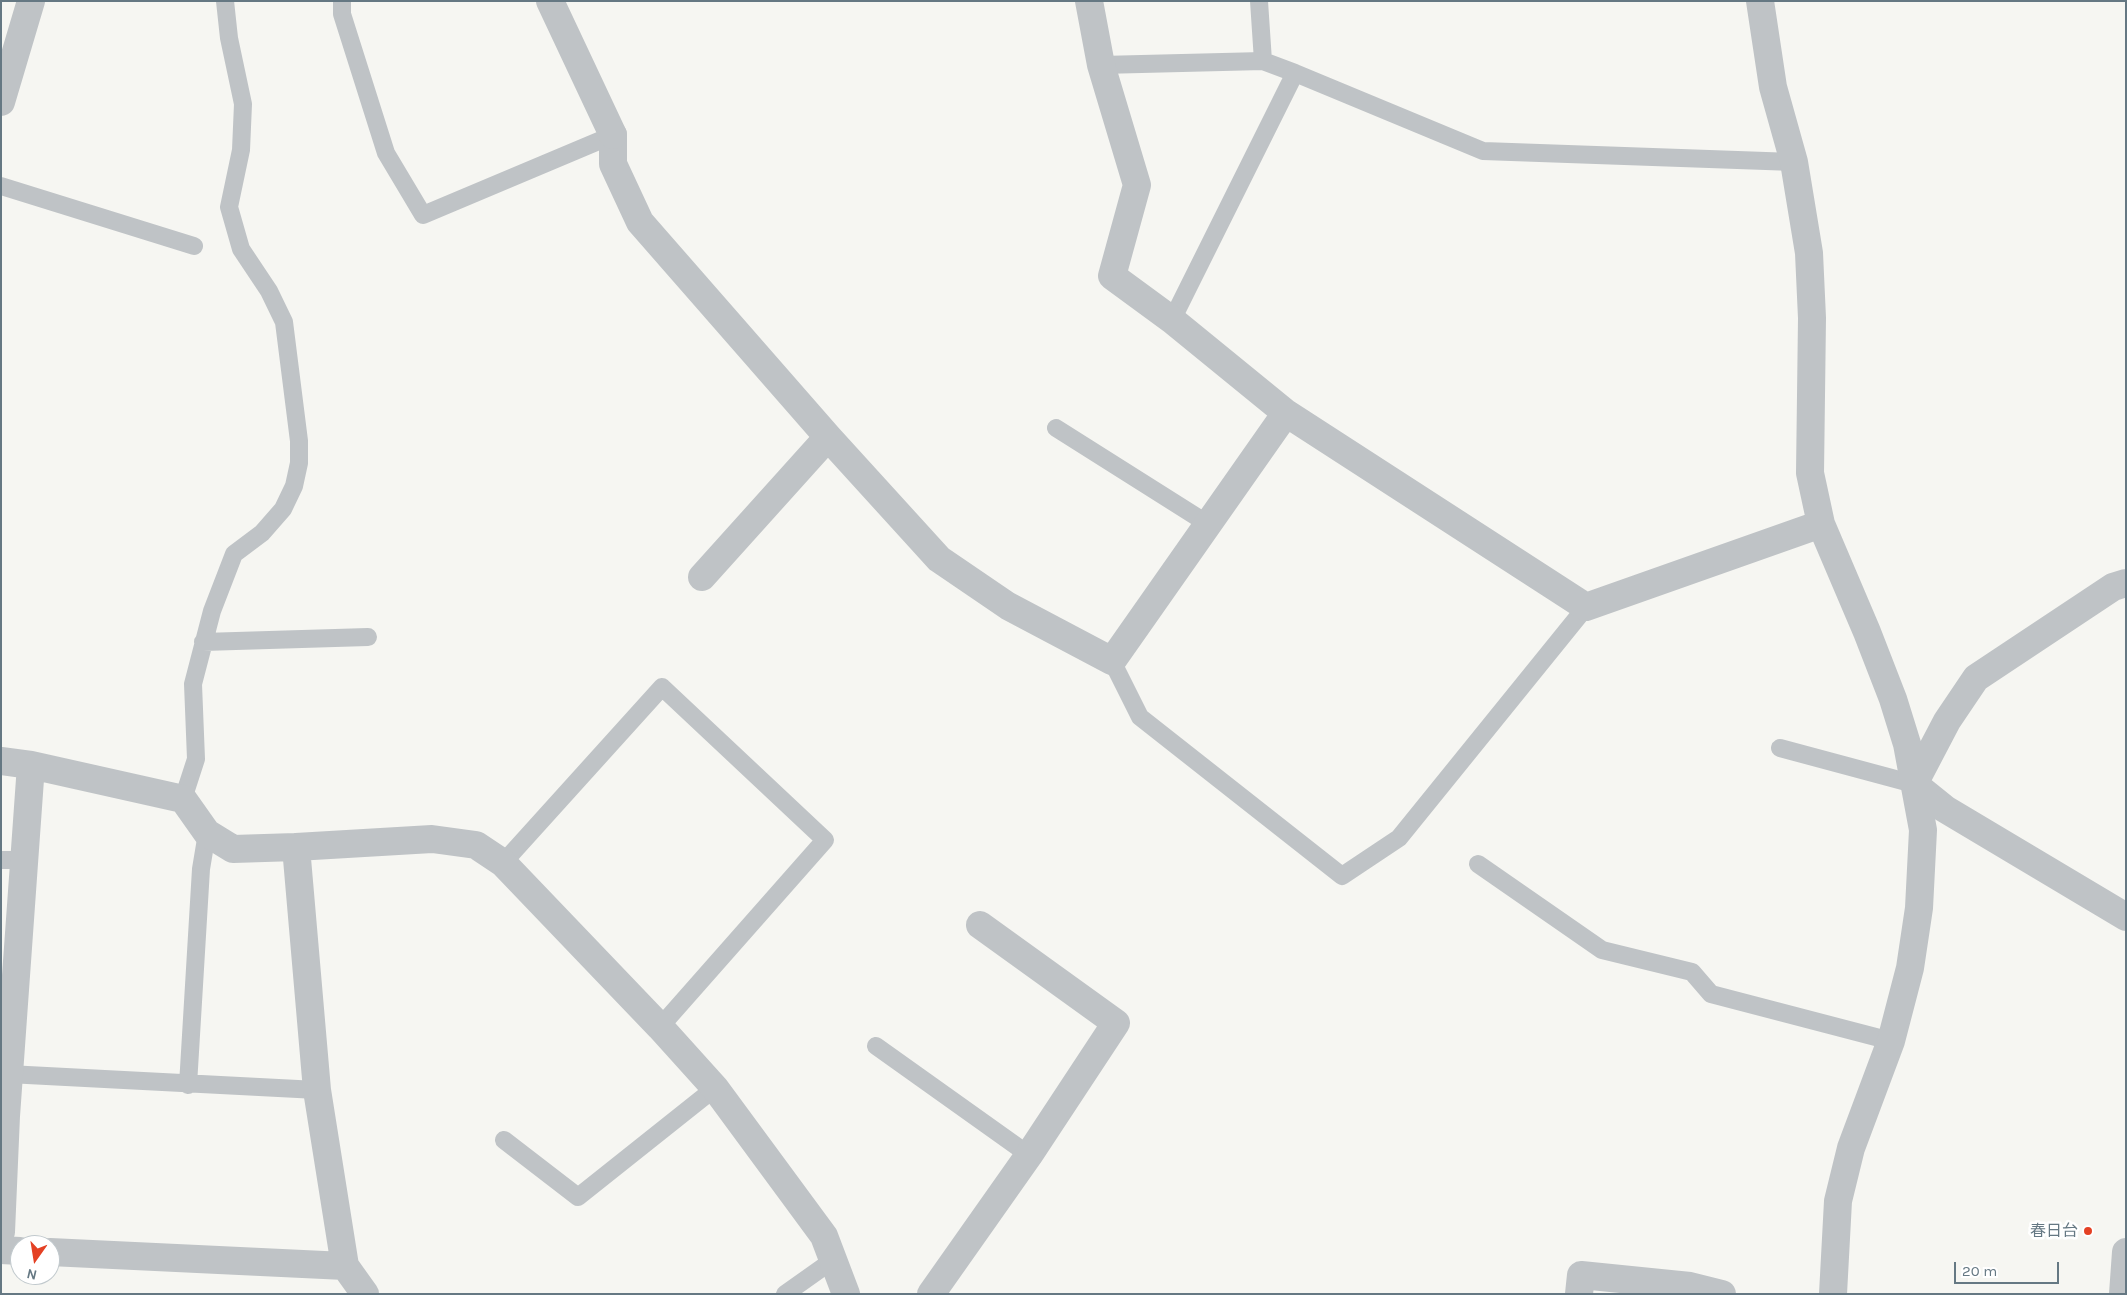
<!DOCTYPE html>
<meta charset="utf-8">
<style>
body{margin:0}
#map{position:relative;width:2127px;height:1295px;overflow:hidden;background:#f6f6f2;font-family:Karla,sans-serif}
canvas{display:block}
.frame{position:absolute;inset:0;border:2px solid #657883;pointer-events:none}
.north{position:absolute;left:10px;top:1235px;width:50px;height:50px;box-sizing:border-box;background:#fff;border:1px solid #c1c9cd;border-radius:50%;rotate:193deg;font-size:14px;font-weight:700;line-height:20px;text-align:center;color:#657883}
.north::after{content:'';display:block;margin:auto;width:18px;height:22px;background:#e44124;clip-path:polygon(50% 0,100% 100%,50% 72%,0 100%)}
.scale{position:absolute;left:1954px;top:1262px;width:105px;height:22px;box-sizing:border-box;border:2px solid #657883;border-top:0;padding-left:6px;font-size:15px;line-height:18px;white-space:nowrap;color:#657883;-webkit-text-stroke:4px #fff;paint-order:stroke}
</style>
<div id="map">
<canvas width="2127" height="1295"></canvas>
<div class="frame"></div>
<div class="north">N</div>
<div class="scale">20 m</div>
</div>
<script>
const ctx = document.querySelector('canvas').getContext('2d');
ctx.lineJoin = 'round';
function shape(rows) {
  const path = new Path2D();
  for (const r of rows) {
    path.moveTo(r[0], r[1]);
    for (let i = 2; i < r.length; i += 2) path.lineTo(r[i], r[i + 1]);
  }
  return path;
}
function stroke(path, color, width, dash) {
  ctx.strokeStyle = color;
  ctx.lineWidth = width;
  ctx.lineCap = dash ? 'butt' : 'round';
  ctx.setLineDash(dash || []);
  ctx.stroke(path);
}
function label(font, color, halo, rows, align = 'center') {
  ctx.font = font + ' Karla,"Noto Sans JP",sans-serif';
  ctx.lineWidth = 5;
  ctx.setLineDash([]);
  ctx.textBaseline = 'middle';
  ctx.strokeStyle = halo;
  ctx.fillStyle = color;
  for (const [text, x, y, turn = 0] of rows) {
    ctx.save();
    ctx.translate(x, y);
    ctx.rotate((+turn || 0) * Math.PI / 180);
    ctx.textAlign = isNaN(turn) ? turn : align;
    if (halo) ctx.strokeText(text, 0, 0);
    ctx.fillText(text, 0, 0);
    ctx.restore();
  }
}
stroke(shape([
 [342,1,342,14,386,153,423,215,613,135],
 [1259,1,1263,61],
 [1101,65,1263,61,1295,73,1172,320],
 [1295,73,1483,151,1794,162],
 [1,186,194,246],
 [1056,428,1208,524],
 [203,642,368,637],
 [1112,661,1140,717,1342,876,1399,838,1586,607],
 [1780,748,1914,784],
 [183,799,196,759,193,684,212,611,234,554,262,533,283,509,294,486,299,463,299,441,284,322,269,291,241,249,229,207,241,150,243,104,229,38,225,1],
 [1,860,23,860],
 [503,863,662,687,825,840,660,1027],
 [1478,864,1602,950,1692,972,1711,994,1891,1041],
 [876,1046,1029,1155],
 [8,1074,317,1090],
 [188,1085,201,869,207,833],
 [504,1140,578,1197,715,1088],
 [785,1294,833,1260]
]), '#bfc3c6', 18);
stroke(shape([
 [1089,1,1101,65,1137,185,1112,276,1172,320,1286,413],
 [1760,1,1773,87,1794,162,1809,253,1812,318,1810,473,1821,524,1867,632,1893,699,1907,744,1923,830,1919,908,1910,968,1891,1041,1851,1148,1838,1201,1833,1294],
 [1,102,31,1],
 [613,135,613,164,640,222,828,437,939,559,1008,606,1112,661,1286,413,1586,607,1821,524],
 [702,577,828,437],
 [2126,583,2113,587,1976,678,1947,721,1914,784,1945,809,2126,917],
 [1,761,31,765,183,799,207,833,233,849,296,847,432,839,476,845,503,863,660,1027,715,1088,824,1236,846,1294],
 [296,847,317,1090,345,1266,365,1294],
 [1,1232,6,1116,31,765],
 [1,1250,20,1251],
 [50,1252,345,1266],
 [931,1294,1029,1155,1116,1023,980,925],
 [1579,1294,1581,1275,1690,1286,1722,1294]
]), '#bfc3c6', 28);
stroke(shape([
 [550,1,613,135],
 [2123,1294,2126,1252]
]), '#bfc3c6', 28);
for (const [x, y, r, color] of [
 [2088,1231,5,"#e44124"]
]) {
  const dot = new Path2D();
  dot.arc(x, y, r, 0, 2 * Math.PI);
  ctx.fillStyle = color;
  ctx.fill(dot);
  stroke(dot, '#fff', 2);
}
label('16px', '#657883', '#fff', [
 ["春日台",2078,1231]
], 'right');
</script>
